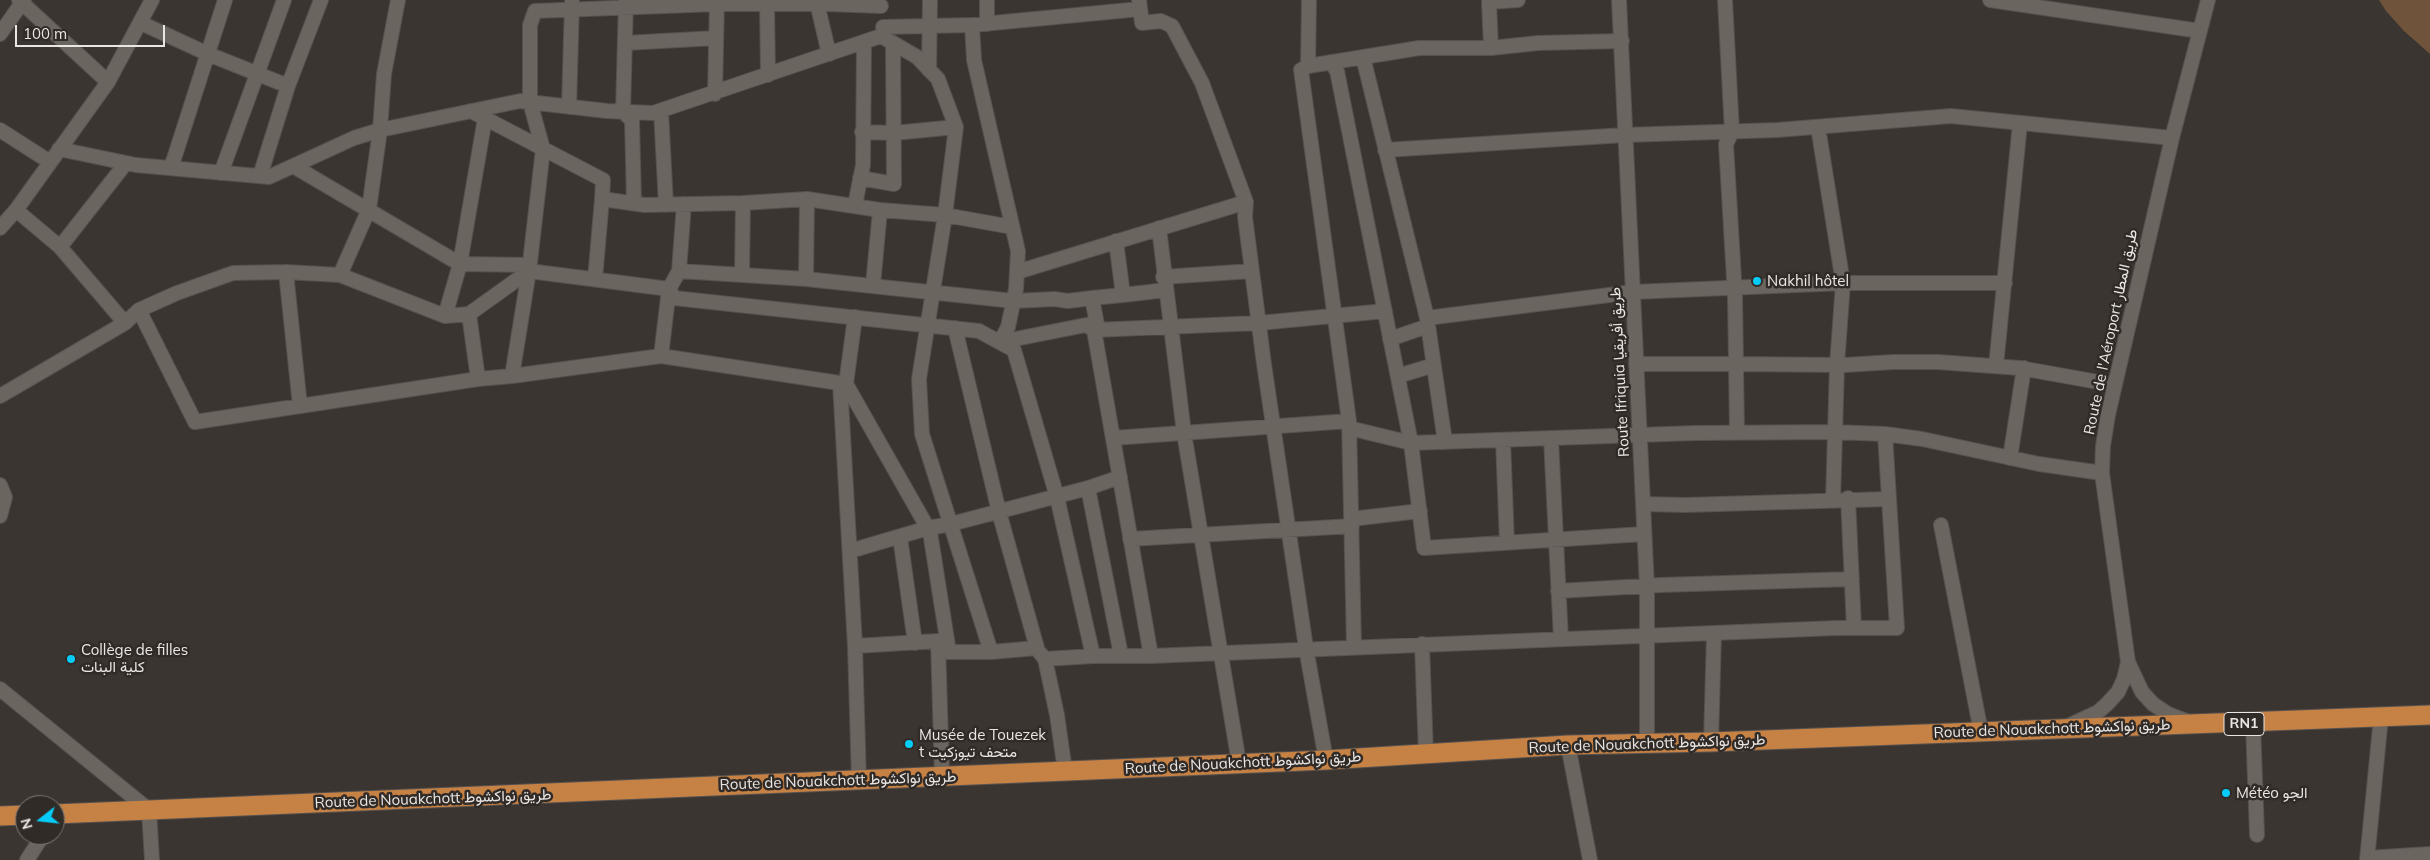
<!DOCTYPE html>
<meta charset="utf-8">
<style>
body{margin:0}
#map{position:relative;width:2430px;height:860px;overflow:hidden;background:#3b3531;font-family:Mulish,sans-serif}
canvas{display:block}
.north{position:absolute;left:15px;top:795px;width:50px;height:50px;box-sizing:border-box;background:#312b27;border:1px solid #7b7672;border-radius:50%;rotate:254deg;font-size:14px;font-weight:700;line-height:20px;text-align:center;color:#eae6e3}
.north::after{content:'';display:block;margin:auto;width:18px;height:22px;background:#05cbf9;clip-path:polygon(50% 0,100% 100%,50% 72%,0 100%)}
.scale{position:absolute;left:15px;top:25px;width:150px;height:22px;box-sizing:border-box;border:2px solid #eae6e3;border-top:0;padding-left:6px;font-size:15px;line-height:18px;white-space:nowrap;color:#eae6e3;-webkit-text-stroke:4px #312b27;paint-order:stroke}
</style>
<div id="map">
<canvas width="2430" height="860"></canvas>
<div class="north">N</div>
<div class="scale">100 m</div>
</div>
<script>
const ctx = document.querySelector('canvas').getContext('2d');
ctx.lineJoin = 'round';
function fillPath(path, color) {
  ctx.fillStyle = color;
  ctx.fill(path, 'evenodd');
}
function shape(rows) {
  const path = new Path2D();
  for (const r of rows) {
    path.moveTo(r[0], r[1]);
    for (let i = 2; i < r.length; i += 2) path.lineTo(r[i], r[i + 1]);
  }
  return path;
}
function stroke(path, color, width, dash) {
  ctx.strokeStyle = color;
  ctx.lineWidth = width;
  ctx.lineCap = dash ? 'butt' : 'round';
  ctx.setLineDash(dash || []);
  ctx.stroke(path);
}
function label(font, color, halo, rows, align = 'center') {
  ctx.font = font + ' Mulish,Vazirmatn,sans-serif';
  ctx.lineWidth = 5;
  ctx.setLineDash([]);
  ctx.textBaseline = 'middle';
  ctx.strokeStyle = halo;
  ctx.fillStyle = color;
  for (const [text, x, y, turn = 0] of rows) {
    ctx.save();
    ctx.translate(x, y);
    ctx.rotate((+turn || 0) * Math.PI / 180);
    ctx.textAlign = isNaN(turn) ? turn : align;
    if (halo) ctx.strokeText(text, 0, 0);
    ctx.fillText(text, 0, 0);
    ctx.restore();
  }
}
fillPath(shape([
 [2379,0,2430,0,2430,54,2404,31,2386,11]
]), '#70533b');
const minor = shape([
 [19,0,108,82],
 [626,0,623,112,632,120,634,203],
 [1139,0,1142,23,1161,21,1172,26,1202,83,1246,202,1245,217,1264,364,1306,648,1326,760],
 [1309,0,1308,66,1301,70,1349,421,1354,646],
 [1619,0,1647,587,1647,743],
 [1725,0,1732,132,1726,144,1735,296,1736,364,1845,365,1893,362,1938,362,2020,368,2115,385],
 [1990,0,2200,31],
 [767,3,768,75],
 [817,3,829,54],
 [828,4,881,6],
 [141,23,208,54,288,86,260,176],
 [987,24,987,0],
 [972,25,974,60,1018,251,1016,289,1008,327,1000,342],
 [883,27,972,25,1140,9],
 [0,34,24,0],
 [625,43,716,38],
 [1491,48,1489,2,1518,0],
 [1363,57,1427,318,1633,292,1843,283,2005,283],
 [1331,62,1337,71,1411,443,1424,548,1644,534],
 [1308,66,1419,48,1491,48,1538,43,1622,41],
 [929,70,930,0],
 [288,86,321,0],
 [715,94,717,0],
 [569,107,572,2],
 [471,111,603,180,602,199,645,205,743,203,807,199,880,210,945,215,1012,227],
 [661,111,666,205],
 [1818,127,1843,283,1837,365,1833,501],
 [0,130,50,162],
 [862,132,894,133,956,127],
 [59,149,136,165,269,177,354,138,380,130,520,101,607,111,653,113,881,36,917,57,938,79,956,127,945,215,919,379,922,434,991,652,949,652,938,650],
 [1385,150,1625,135,1777,130,1951,116,2172,138],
 [295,167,460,264,485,118],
 [171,168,225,0],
 [221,173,284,0],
 [860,178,894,184,893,43],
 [684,204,679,271,669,289,661,356,846,384,930,532,949,652],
 [855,205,863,165,864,42],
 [16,210,60,247,125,323],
 [0,228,16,210,108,82,152,0],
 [1159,228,1184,433,1239,763],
 [60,247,126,163],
 [679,271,806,279,1014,301,1054,299,1068,301,1092,298,1098,330],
 [286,272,300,406],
 [1017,272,1246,202],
 [340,275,369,209,380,130,384,74,398,0],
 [742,275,743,203],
 [1163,277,1252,271],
 [595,279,602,199],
 [806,279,807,199],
 [873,285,880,210],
 [1123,295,1166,290],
 [1092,298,1123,295,1116,241],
 [139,310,195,422,478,379,469,314],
 [445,316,460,264,530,265],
 [1427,318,1445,442],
 [955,328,999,512,1037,648,991,652],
 [1390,339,1428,326],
 [1000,342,1086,325,1094,330],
 [1636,364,1736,364,1737,432],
 [1996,366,2020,123],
 [512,376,661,356],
 [1398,376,1434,365],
 [478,379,512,376,529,271,543,149,530,102,530,25,535,11,717,4,828,4,828,0],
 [840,383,855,646,859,781],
 [846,384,855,317],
 [0,396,125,323,139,310,177,293,233,273,286,272,340,275,445,316,469,314,529,271,669,289,674,298,979,331,1014,350,1057,497,1093,656,1151,656,1836,628,1897,628,1885,434],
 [1349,428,1411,443,1695,433,1834,432,1885,434,1922,439,2039,464,2102,473],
 [1113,438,1349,421],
 [1551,439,1561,639],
 [1503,440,1507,543],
 [2010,458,2024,368],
 [0,485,5,497,0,516],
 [1088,488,1120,477],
 [1848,498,1854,628],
 [1643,504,1685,505,1889,499],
 [1351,519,1420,511],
 [1941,525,1981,732],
 [900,537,915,643],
 [1130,539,1352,526],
 [850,551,928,528,951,524,1088,488,1121,655],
 [1558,591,1661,585,1852,579],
 [1422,644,1426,755],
 [855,646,938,641,942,777],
 [1040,653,1045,659,1093,656],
 [1151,656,1094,330,1259,323,1385,311],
 [1045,659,1057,715,1065,771],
 [2128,662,2142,692,2153,704,2168,714,2189,722],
 [0,689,149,810,152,860],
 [2253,723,2257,835],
 [2070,725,2098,712,2107,704,2118,692,2124,679,2128,662,2102,473,2103,446,2108,415,2172,138,2208,0],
 [1711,742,1714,634],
 [1568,745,1590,860],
 [2367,858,2430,854],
 [27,860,43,835],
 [2367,860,2381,717]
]);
const highway = shape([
 [55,814,1326,760,1568,745,1711,742,2430,715],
 [0,816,25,815]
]);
stroke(minor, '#56514e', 16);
stroke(highway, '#56514e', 21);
stroke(minor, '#6b6560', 14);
stroke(highway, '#c68145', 19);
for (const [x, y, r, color] of [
 [1757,281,5,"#05cbf9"],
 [71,659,5,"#05cbf9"],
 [909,744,5,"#05cbf9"],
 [2226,793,5,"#05cbf9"]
]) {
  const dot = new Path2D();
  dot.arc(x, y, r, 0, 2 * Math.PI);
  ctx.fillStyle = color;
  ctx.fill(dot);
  stroke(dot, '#312b27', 2);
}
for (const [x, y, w] of [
 [2244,724,40]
]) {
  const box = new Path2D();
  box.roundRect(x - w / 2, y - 11.5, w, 23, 4);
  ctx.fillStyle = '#312b27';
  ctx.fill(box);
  stroke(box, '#eae6e3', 1);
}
label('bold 14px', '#eae6e3', null, [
 ["RN1",2244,724]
]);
label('15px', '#eae6e3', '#312b27', [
 ["Nakhil hôtel",1767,281],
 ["Collège de filles",81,650],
 ["كلية البنات",81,667],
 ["Musée de Touezek",919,735],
 ["t متحف تيوزكيت",919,752],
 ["Météo الجو",2236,793]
], 'left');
label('15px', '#eae6e3', '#312b27', [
 ["Route de l'Aéroport طريق المطار",2111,332,-78],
 ["Route Ifriquia طريق أفريقيا",1620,372,-93],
 ["Route de Nouakchott طريق نواكشوط",2052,729,-2],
 ["Route de Nouakchott طريق نواكشوط",1647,744,-2],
 ["Route de Nouakchott طريق نواكشوط",1243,763,-3],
 ["Route de Nouakchott طريق نواكشوط",838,781,-2],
 ["Route de Nouakchott طريق نواكشوط",433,799,-2]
]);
</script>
